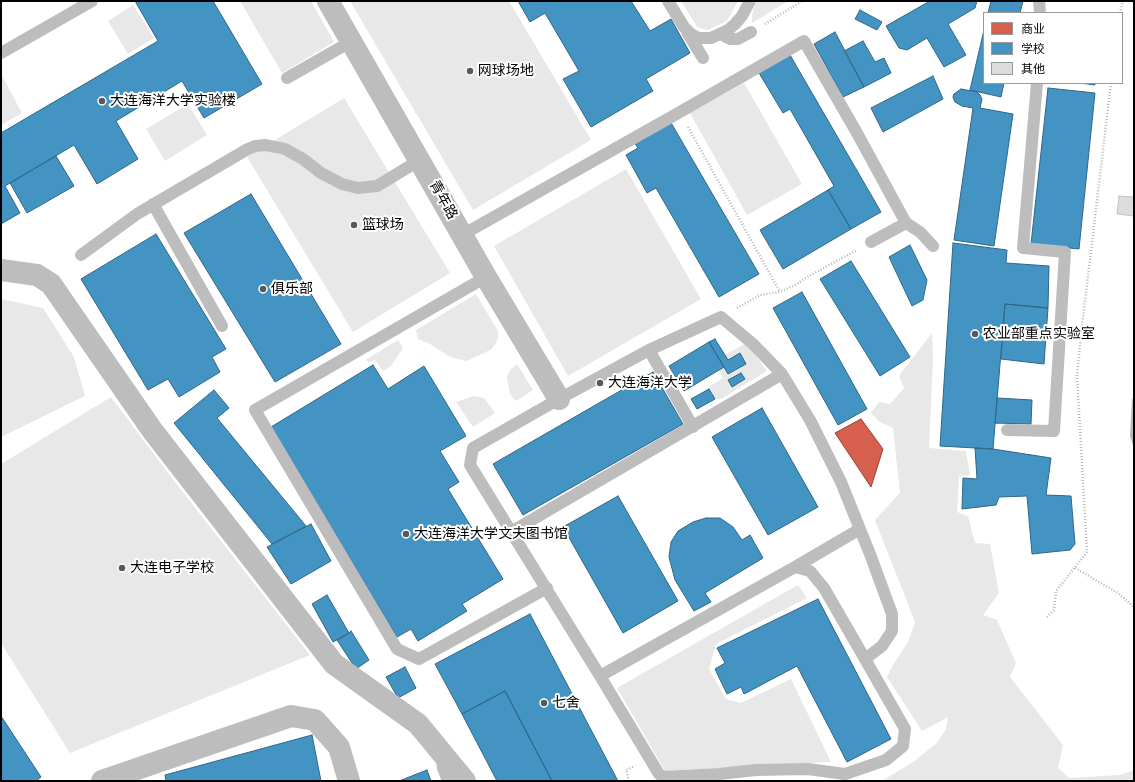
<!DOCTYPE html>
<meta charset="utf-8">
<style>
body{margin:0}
#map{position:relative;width:1135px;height:782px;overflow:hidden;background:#fff;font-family:"Archivo Narrow","Noto Sans SC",sans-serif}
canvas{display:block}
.frame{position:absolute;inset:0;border:2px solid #000;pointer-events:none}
.legend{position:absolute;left:983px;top:12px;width:140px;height:72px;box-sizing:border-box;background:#fff;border:1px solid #999;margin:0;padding:5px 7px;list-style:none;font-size:12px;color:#000}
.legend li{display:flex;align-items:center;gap:8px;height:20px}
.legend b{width:20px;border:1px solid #999}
</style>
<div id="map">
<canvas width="1135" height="782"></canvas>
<div class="frame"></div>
<ul class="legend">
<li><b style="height:11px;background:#d6604d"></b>商业</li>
<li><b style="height:11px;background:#4393c3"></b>学校</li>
<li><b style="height:11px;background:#dcdcdc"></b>其他</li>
</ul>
</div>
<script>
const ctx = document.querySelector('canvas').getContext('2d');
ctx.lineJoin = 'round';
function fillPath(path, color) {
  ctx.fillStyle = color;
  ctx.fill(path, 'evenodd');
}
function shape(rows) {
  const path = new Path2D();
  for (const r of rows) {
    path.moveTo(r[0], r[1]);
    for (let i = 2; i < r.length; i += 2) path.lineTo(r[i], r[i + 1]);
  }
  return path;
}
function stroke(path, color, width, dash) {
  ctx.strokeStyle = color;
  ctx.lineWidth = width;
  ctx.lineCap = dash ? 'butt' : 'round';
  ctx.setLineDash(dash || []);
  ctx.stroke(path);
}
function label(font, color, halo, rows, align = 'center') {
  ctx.font = font + ' "Archivo Narrow","Noto Sans SC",sans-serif';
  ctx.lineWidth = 4;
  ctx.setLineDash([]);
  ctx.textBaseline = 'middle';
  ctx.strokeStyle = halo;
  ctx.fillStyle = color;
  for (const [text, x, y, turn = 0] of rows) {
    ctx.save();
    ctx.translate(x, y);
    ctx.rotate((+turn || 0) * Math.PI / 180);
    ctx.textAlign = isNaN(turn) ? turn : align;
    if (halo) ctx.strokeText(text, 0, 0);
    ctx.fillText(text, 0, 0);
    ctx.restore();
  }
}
fillPath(shape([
 [240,1,311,1,334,42,282,73],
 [350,1,509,1,591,140,473,210],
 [681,1,738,1,727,21,708,30,697,27],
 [756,1,788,1,752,23,752,15],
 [133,5,154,38,128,54,108,21],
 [2,76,22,113,1,125,1,77],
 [744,83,802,184,747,215,690,113],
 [344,98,450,273,353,332,247,157],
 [188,104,207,135,165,161,146,129],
 [626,169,701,299,568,376,494,246],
 [476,294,498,331,498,339,492,349,467,361,450,357,430,344,418,339,416,330],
 [1,299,43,308,74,357,85,396,1,437],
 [932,333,933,360,929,448,966,451,970,475,959,476,957,512,968,516,975,543,990,544,999,593,983,615,997,620,1016,663,1010,677,1063,745,1058,768,1069,778,1120,775,1134,770,1134,781,882,781,913,762,937,743,946,729,948,717,922,731,887,677,893,665,908,642,915,622,875,520,900,493,893,428,880,422,871,413,879,402,890,404,904,388,899,376],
 [398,340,403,348,391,366,383,371,375,360,370,362,365,360],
 [746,343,767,371,721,399,715,399,709,387,723,378,718,370,724,367,728,374,746,364,740,353,728,360,725,355],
 [517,364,533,390,516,401,510,394,507,378,510,370],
 [474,396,484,398,495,413,473,427,456,402],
 [111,397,175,482,310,655,70,753,1,643,1,464],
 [798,585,807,598,716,644,709,669,726,699,741,703,791,679,831,762,665,771,617,688]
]), '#e8e8e8');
fillPath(shape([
 [1134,398,1134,449,1130,436,1132,399]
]), '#bababa');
const shops = shape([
 [861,419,883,449,871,487,835,433,861,419]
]);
fillPath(shops, '#d6604d');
stroke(shops, '#964336', 1);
const schools = shape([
 [135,1,213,1,262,84,204,118,182,81,116,121,138,159,97,184,74,145,5,186,20,213,1,224,1,133,158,41,135,1],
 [518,1,631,1,650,31,671,19,690,53,646,79,653,91,591,127,563,79,579,71,545,13,530,22,518,1],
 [930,1,977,1,975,8,948,24,966,55,944,67,927,38,907,50,899,48,886,26,930,1],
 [991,1,1023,1,1020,13,988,13,991,1],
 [860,10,882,22,877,30,855,19,860,10],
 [984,30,984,83,1004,83,1001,97,970,90,984,30],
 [835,32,864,87,843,97,814,44,835,32],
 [863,41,875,62,884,58,891,73,864,87,844,51,863,41],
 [790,55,881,212,851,229,828,190,834,186,790,109,783,113,759,73,790,55],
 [933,76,943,99,883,132,871,108,933,76],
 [1080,83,1095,83,1095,85,1080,83],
 [1048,88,1095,93,1079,249,1031,244,1048,88],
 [961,89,977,92,980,95,982,99,980,108,1013,114,994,246,954,240,973,108,962,106,955,102,953,97,954,94,961,89],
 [670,121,759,274,719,297,656,188,647,193,626,155,638,148,634,142,670,121],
 [56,156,74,186,27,213,10,183,56,156],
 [828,190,851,229,783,269,760,230,828,190],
 [251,194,341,344,275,382,184,233,251,194],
 [156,234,226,349,212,357,220,372,179,397,168,379,148,390,81,279,156,234],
 [953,243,1007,250,1006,263,1049,266,1048,308,1005,304,993,449,940,446,953,243],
 [910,245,927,280,923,300,912,306,889,257,910,245],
 [851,261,910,357,880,376,820,279,851,261],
 [802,292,867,409,838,425,773,308,802,292],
 [1005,304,1048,308,1044,364,1001,359,1005,304],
 [715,339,728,360,740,353,746,364,728,374,709,342,715,339],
 [709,342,724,367,684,391,669,366,709,342],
 [373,365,388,389,424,366,466,436,440,451,459,482,448,489,503,579,462,604,467,611,418,641,411,629,397,637,271,427,373,365],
 [653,372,683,424,523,515,493,464,653,372],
 [741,373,745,379,732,387,728,380,741,373],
 [709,389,715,399,697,409,691,399,709,389],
 [214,390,229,408,217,418,306,526,272,544,174,423,214,390],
 [997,398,1032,400,1031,424,995,423,997,398],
 [762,408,818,507,768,535,712,437,762,408],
 [975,448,993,449,1051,458,1046,495,1071,496,1075,544,1070,550,1032,554,1027,496,999,497,996,505,962,509,963,478,977,479,975,448],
 [618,496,678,601,623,633,563,527,618,496],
 [706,518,720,518,733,527,742,540,750,535,763,558,705,593,711,602,694,611,675,580,669,557,671,542,678,531,693,522,706,518],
 [311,524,331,561,291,584,267,547,311,524],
 [327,595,349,633,333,642,312,604,327,595],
 [818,599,891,739,847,762,797,666,744,694,741,687,727,694,715,669,725,663,717,648,818,599],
 [530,614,618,781,552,781,505,691,462,714,435,664,530,614],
 [351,631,369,660,356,669,337,640,349,633,351,631],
 [405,667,416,688,398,698,386,677,405,667],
 [505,691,552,781,497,781,462,714,505,691],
 [1,716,41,777,36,781,1,781,1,716],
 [312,735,321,781,166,781,165,775,312,735],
 [427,770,431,781,399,781,427,770]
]);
fillPath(schools, '#4393c3');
stroke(schools, '#2f6788', 1);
const building = shape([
 [1119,196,1134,197,1134,216,1117,214,1119,196]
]);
fillPath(building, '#dcdcdc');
stroke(building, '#c4c4c4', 1);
stroke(shape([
 [1120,13,1123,1],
 [765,24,802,1],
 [688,127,780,292],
 [737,308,760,295,780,292,795,285,809,276,857,250],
 [1075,568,1118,593,1134,607],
 [1047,617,1054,610,1056,591,1087,552,1077,376,1082,326,1111,83],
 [629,781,626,770,635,766]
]), '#b8b8b8', 2.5, [1, 2]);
stroke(shape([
 [668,1,684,27,691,34,699,38,711,38,728,30,735,24,742,16,750,1],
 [1039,1,1040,13],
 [687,32,703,58],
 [721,34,730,39,738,39,751,32],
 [1,53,92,1],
 [287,78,352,41],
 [153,204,222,326],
 [906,223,920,232,933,246],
 [462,235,680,112,804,41,857,133,906,223,871,242],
 [81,255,137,214,246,150,255,146,266,145,285,149,303,159,321,173,342,184,358,188,377,186,420,160],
 [486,277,255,410,397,649,419,659,547,588],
 [721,317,753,344,782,374,810,420,841,482,870,554,892,614,892,631,882,646,865,659,905,729,903,746,886,760,845,774,808,769,756,770,719,774,663,777,659,774,600,676,470,465,473,448,559,399,649,350,721,317],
 [649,350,693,427],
 [1007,430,1054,431,1065,252,1023,248,1037,83],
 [511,532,782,374],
 [795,567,860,529],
 [600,676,795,567,810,571,824,588,865,659],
 [442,759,443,768,448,781]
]), '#bdbdbd', 12);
stroke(shape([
 [328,1,486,277,559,399],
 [1,270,37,275,51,284,152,430,334,664,418,724,465,781],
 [102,781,291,716,315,720,339,747,349,781]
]), '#bdbdbd', 22);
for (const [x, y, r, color] of [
 [470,71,4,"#595959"],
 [102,101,4,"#595959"],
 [354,225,4,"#595959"],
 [263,289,4,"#595959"],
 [975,334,4,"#595959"],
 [600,383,4,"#595959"],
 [406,534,4,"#595959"],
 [122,568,4,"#595959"],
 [544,703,4,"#595959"]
]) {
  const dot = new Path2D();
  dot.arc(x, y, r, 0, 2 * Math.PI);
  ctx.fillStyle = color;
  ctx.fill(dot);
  stroke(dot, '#fff', 1.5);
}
label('14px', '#000', '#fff', [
 ["网球场地",478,71],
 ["大连海洋大学实验楼",110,101],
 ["篮球场",362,225],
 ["俱乐部",271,289],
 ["农业部重点实验室",983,334],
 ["大连海洋大学",608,383],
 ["大连海洋大学文夫图书馆",414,534],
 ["大连电子学校",130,568],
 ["七舍",552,703]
], 'left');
label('14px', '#000', '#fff', [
 ["青年路",443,200,61]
]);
</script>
